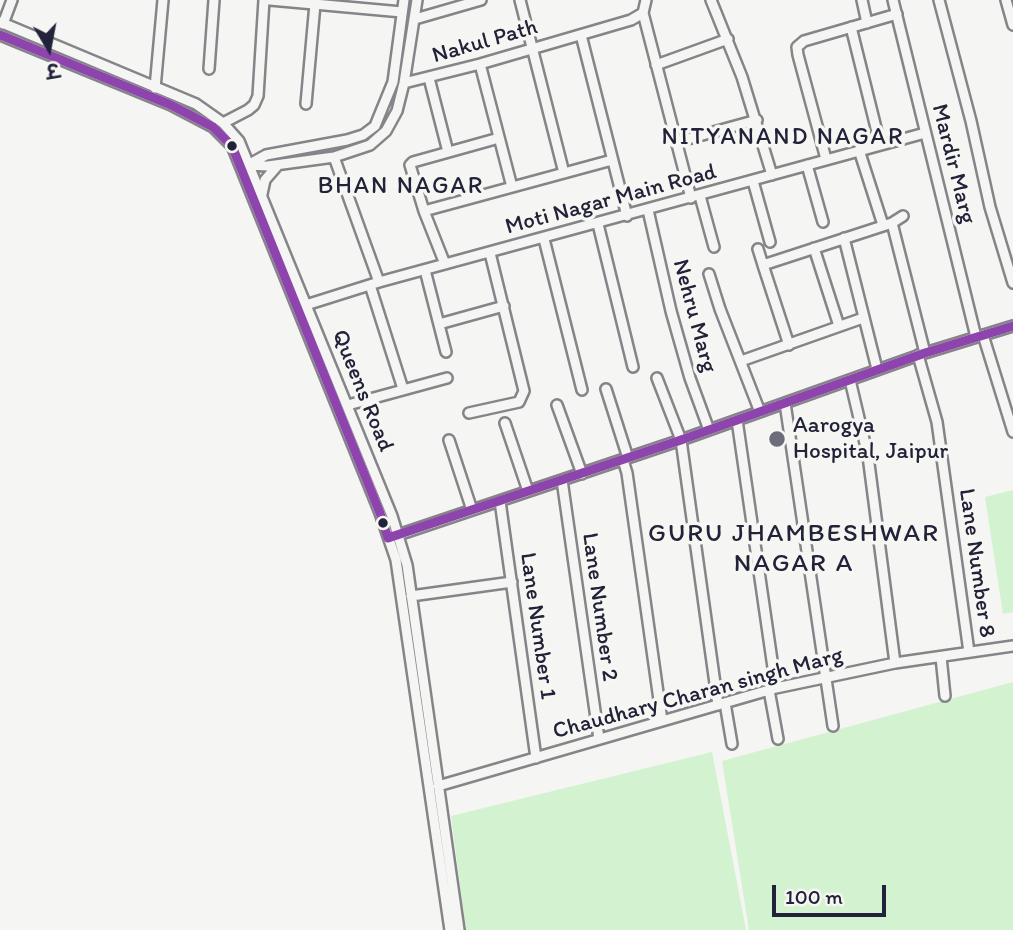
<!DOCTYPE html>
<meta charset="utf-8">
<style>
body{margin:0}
#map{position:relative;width:1013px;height:930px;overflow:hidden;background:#f5f5f3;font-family:Itim,"Playpen Sans Deva",sans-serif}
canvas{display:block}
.north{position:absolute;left:14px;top:14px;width:70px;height:70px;-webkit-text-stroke:5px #f6f6f2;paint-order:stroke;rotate:170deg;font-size:19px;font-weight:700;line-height:28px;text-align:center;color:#22223b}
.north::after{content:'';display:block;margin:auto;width:24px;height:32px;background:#22223b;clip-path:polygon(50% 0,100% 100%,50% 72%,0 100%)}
.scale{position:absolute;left:772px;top:885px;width:114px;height:32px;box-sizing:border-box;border:4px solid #22223b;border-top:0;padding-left:9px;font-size:21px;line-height:24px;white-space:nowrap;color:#22223b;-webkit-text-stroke:5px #f6f6f2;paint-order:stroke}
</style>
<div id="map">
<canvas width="1013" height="930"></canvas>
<div class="north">उ</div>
<div class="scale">100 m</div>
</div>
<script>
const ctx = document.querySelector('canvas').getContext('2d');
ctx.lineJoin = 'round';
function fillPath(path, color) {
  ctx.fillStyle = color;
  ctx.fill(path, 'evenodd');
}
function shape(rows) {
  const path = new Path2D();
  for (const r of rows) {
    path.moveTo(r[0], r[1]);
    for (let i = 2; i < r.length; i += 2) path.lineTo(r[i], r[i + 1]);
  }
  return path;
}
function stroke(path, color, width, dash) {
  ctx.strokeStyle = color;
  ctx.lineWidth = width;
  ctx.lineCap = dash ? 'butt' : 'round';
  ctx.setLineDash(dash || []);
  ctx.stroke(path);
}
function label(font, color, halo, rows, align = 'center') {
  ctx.font = font + ' Itim,sans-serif';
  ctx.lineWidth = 7;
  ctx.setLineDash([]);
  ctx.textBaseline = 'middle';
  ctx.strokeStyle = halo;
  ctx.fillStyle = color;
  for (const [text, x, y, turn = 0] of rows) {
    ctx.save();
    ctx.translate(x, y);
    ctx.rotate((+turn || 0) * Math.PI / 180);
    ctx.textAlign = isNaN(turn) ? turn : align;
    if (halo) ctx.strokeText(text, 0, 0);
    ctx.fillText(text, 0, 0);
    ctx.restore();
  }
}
fillPath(shape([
 [1013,490,1013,612,1003,614,985,497],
 [1013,682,1013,930,749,930,722,761],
 [712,752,746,930,466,930,451,816]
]), '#d3f2cf');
const minor = shape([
 [270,0,402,12],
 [520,0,564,173],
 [711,0,742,77,772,175],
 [862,0,867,23],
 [893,0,976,337],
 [939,0,971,121,990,207,1013,283],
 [1006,0,1013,25],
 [643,13,691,198],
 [415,19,481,0],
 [0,22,196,104,223,123,239,141,392,516,407,565,459,930],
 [3,24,12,0],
 [851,27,880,144],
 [0,35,171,105,213,127,232,146,380,513,396,560,450,930],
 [581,35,627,216],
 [480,64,512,187],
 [656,65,728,39],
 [209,69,214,0],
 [429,78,448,152],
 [404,83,480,64,631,20,643,13,646,0],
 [155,88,163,0],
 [306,104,315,4],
 [223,123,248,110,254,105,258,96,264,0],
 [677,142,757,120],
 [859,150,883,225],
 [334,157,379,282],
 [826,159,798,55,797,47,804,41,897,14],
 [248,165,266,155,347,140,363,135,375,126,393,82,404,0],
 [249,165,268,166,334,157,370,145,386,131,397,111,404,83,417,0],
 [807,165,823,222],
 [753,181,770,242],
 [262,194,265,180,278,165],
 [700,196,714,247],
 [648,210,671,311,690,378,709,430],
 [424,211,612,160],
 [892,223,925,353],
 [598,224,633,367],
 [844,238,877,369],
 [544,239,582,390],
 [814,248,839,326],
 [758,249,763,265,892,223,903,216],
 [445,264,424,211,410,165,413,162,499,138],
 [763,265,789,345],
 [425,270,446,352],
 [709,274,720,309,760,412],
 [370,285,403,389],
 [306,305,379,282,925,133],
 [439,324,504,306],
 [983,335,1013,432],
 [918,355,937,422,969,652],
 [741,361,863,318],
 [657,378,681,440,718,705],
 [850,380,868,456,895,663],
 [606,389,628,458],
 [785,403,833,726],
 [348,405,447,378],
 [557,405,582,474],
 [469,413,519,402,524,391,490,253],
 [737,420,776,688],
 [505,423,528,491],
 [449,440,472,510],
 [623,460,627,473,662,721],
 [562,480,599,739],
 [500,501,536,758],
 [395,536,681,440,925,353,1013,326],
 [411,596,512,582],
 [941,657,945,696],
 [769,690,778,739],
 [725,703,732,744],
 [438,786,776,688,895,663,1013,646]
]);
stroke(minor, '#858589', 14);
stroke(minor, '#f5f5f3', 9);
stroke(shape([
 [0,35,171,105,213,127,232,146,380,513,388,538,681,440,925,353,1013,326]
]), '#8e44ad', 9);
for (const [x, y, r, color] of [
 [232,146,6,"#22223b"],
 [777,439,9,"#6c6c7b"],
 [383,523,6,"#22223b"]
]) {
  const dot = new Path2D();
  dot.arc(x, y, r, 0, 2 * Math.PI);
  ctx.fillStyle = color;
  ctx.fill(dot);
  stroke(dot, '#f6f6f2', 2.5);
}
label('23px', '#22223b', '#f6f6f2', [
 ["Nakul Path",485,42,-16],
 ["Mardir Marg",953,164,76],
 ["Moti Nagar Main Road",611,200,-15],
 ["Nehru Marg",694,316,75],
 ["Queens Road",362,391,68],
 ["Lane Number 8",976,563,82],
 ["Lane Number 2",599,607,82],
 ["Lane Number 1",537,626,82],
 ["Chaudhary Charan singh Marg",698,694,-15]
]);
label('23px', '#22223b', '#f6f6f2', [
 ["Aarogya",793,426],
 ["Hospital, Jaipur",793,452]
], 'left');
ctx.letterSpacing = '2px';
label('24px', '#22223b', '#f6f6f2', [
 ["NITYANAND NAGAR",783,138],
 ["BHAN NAGAR",401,187]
]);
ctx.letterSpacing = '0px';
ctx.letterSpacing = '2px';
label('26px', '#22223b', '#f6f6f2', [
 ["GURU JHAMBESHWAR",794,534],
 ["NAGAR A",794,564]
]);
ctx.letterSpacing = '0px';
</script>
